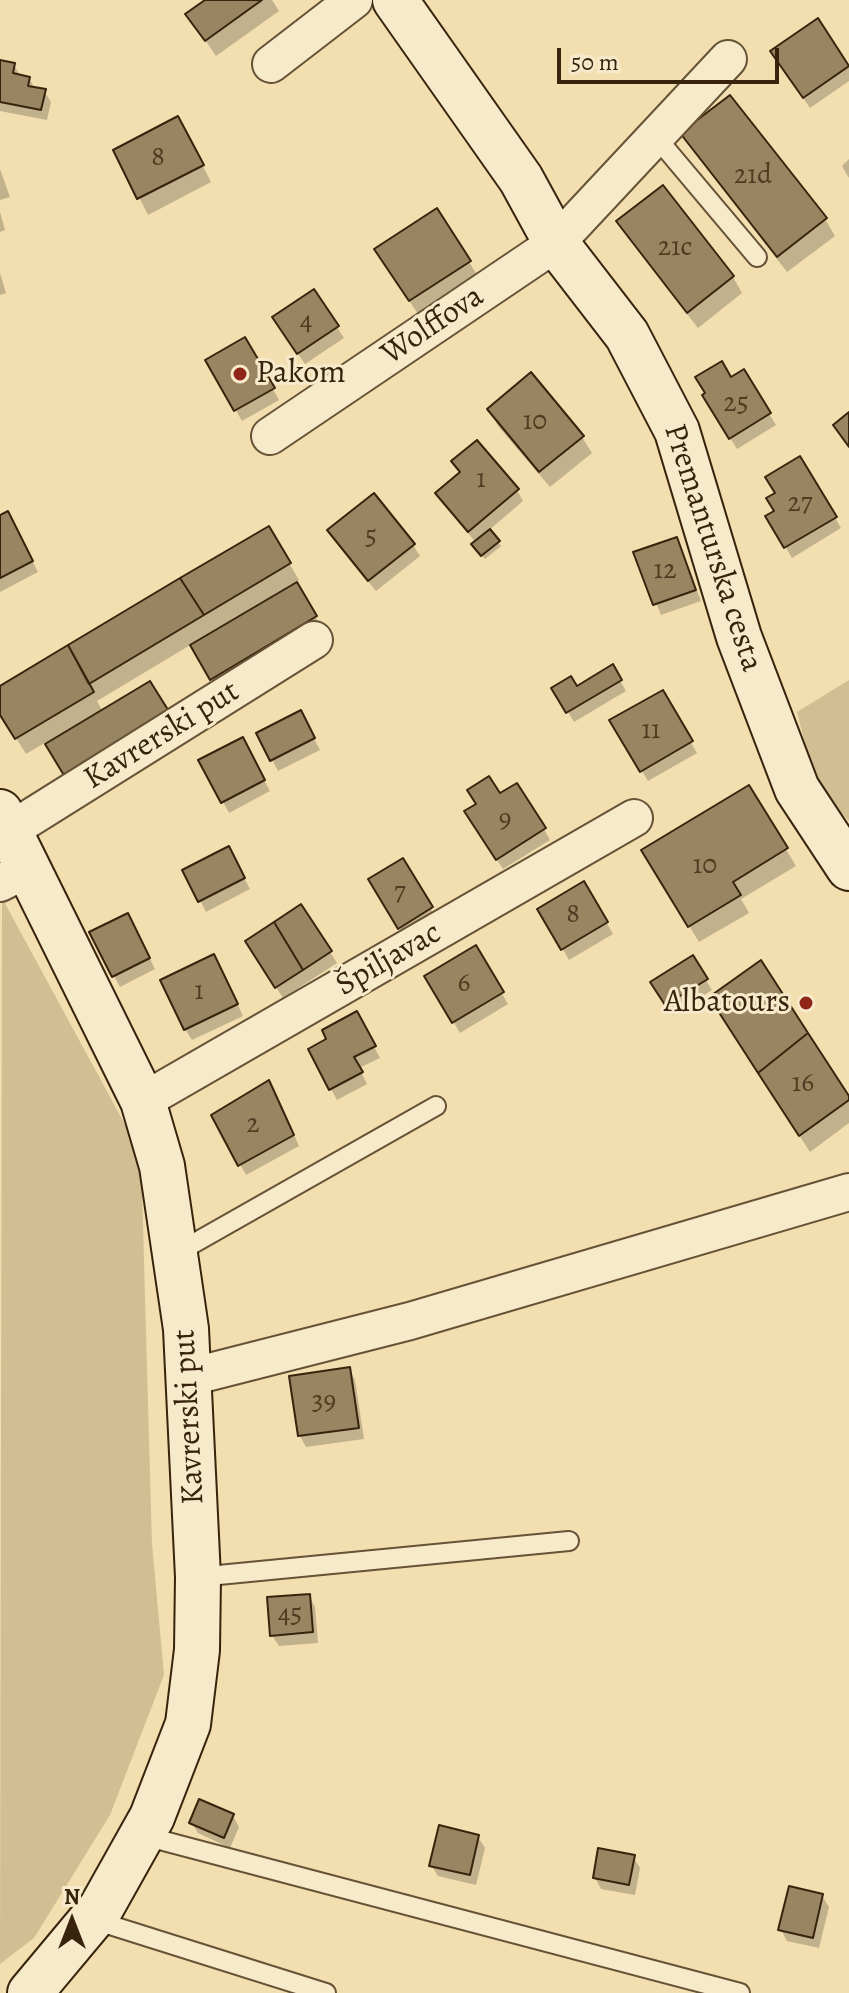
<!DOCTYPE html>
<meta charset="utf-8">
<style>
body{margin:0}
#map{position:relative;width:849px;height:1993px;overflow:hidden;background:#f2deaf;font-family:Alegreya,serif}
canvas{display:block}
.north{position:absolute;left:32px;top:1881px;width:80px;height:80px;-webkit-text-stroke:6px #f7eacb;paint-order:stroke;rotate:0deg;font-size:22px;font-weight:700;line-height:32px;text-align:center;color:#38240d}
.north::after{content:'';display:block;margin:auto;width:28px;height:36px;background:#38240d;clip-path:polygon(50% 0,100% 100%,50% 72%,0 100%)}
.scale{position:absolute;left:557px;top:48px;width:222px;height:36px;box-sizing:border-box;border:4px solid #38240d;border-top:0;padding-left:10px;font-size:24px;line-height:28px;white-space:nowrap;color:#38240d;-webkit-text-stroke:6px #f7eacb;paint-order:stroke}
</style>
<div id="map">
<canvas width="849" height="1993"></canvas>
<div class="north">N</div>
<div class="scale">50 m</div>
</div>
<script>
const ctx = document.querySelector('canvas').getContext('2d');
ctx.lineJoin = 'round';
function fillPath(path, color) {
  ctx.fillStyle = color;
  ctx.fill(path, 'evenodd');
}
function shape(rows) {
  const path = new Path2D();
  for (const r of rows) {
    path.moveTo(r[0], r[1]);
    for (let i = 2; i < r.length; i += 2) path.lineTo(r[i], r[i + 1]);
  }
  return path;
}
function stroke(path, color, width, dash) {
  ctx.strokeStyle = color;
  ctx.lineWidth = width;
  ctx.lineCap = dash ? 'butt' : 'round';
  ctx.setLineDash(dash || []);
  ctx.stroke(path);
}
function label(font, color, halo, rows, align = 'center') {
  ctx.font = font + ' Alegreya,serif';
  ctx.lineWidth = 6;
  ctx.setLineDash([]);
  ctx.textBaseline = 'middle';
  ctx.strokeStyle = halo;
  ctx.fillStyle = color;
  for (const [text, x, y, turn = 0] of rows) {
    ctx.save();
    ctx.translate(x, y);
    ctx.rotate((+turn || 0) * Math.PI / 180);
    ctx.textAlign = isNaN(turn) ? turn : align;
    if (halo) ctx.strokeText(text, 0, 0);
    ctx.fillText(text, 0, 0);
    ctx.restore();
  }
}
fillPath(shape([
 [849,680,849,821,816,787,797,712],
 [2,898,141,1154,152,1544,164,1675,110,1815,34,1938,0,1964]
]), '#d2be93');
fillPath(shape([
 [205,0,272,0,279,11,216,56,188,15,206,2],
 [817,21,849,66,849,81,810,108,779,63],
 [0,62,14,65,21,77,29,78,35,89,44,91,51,102,47,120,0,111],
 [730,97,825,219,835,236,787,272,692,150,682,134],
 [187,135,211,182,148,215,116,151],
 [849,159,849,178,842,166],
 [0,169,10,197,0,200],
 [0,212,5,230,0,232],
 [618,222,733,277,742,293,698,328,628,238],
 [469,262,479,278,420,317,386,266],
 [0,273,6,293,0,295],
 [314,292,344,338,305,364,281,329],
 [245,340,279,400,242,421,208,361],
 [743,372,776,425,737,449,704,396],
 [489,409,582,437,592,453,550,487,498,426],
 [800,459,841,528,792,558,768,517,781,518,777,494],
 [454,462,517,490,523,501,488,531,501,546,485,559,476,549,476,543,437,494,460,474],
 [0,517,13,524,38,572,0,592],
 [268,528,299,580,295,583,325,633,221,695,192,644,97,701,103,712,76,792,46,742,26,754,0,712,0,688],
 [676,539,701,601,661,615,636,553],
 [336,541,413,545,420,556,376,591],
 [612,667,626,691,574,722,554,688,576,688],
 [662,692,697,753,648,781,612,721],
 [300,713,320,750,278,771,259,734],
 [242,740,270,791,229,813,201,761],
 [749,788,796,866,741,899,749,913,699,942,653,867],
 [500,796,544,829,550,840,503,869,473,823],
 [228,849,250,889,206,912,185,871],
 [402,861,437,919,406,938,371,880],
 [584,884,613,934,569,960,540,910],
 [301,907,337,963,283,998,254,953],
 [133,926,155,969,120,987,114,976],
 [475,948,508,1004,460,1033,427,977],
 [692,958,712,990,673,1015,653,983],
 [220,967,243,1016,192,1040,185,1029],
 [357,1014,380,1058,359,1068,367,1084,337,1100,331,1089,329,1040],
 [721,1014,849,1100,849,1123,810,1152],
 [275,1093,299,1146,246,1175,213,1115],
 [349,1369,355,1380,364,1439,306,1447,300,1436,291,1377],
 [309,1596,315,1607,318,1643,279,1646,272,1635],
 [233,1816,239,1827,230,1848,198,1833,191,1822],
 [478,1837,485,1848,476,1885,438,1876,431,1865],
 [633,1857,640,1868,635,1895,601,1889,595,1878],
 [822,1896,829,1907,819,1948,787,1941,781,1930]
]), '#0003');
const building = shape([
 [205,0,262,0,205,41,185,14,205,0],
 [818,18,849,66,803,98,770,51,818,18],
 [0,60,15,63,13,73,30,77,28,86,46,89,41,110,0,102,0,60],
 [730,95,827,218,777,257,680,133,730,95],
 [178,116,204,165,137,199,113,150,178,116],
 [663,185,734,276,687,313,616,221,663,185],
 [437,208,471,261,409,301,374,249,437,208],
 [314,289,339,326,297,354,272,317,314,289],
 [245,337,275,388,234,411,205,360,245,337],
 [722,361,731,377,744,369,771,413,729,439,702,395,705,393,695,377,722,361],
 [531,372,584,436,539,472,487,409,531,372],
 [849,412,849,447,833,425,849,412],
 [477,440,519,489,468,532,435,493,460,472,451,461,477,440],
 [800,456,837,517,784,548,765,516,774,511,766,498,775,493,765,477,800,456],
 [374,493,415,544,368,581,327,530,374,493],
 [8,511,33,561,0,578,0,515,8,511],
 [269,526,291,563,204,615,180,578,269,526],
 [490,529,500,541,481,556,471,544,490,529],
 [677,537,696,590,653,605,633,552,677,537],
 [180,578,204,615,89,684,68,645,180,578],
 [297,582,317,616,210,680,190,645,297,582],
 [68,645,94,692,15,739,0,715,0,686,68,645],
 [613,664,622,680,566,713,551,688,571,676,577,686,613,664],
 [150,681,170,713,65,777,45,744,150,681],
 [663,690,693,741,640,772,609,720,663,690],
 [301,710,315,738,270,761,256,733,301,710],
 [243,737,265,780,221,803,198,760,243,737],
 [489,776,500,793,517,783,546,828,496,860,464,811,476,804,467,790,489,776],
 [749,785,788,848,733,882,741,895,688,927,641,850,749,785],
 [229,846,245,878,198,902,182,870,229,846],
 [403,858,433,907,398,929,368,879,403,858],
 [584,881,608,922,561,950,537,909,584,881],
 [301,904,332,951,303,970,274,922,301,904],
 [128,913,150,958,112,977,89,932,128,913],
 [274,922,303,970,275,988,245,941,274,922],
 [476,945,504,992,452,1023,424,976,476,945],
 [214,954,238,1004,184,1030,160,980,214,954],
 [693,955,708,979,665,1005,650,982,693,955],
 [761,960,808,1033,758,1073,709,997,761,960],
 [357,1011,376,1046,354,1057,363,1072,329,1090,308,1049,326,1039,322,1030,357,1011],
 [808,1033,849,1096,849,1100,799,1136,758,1073,808,1033],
 [269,1080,294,1135,238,1166,211,1115,269,1080],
 [350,1367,359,1428,298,1436,289,1376,350,1367],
 [310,1594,313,1632,270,1636,267,1597,310,1594],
 [199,1799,234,1814,224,1838,189,1823,199,1799],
 [439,1825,479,1835,470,1875,429,1866,439,1825],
 [598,1848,635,1855,629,1885,593,1878,598,1848],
 [789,1886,823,1894,813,1938,778,1930,789,1886]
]);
fillPath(building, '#998561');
stroke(building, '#38240d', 2);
const service = shape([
 [656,137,757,257],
 [175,1254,436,1106],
 [198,1577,569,1541],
 [141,1835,740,1993],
 [94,1920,326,1993]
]);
const minor = shape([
 [271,64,354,0],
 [270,436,556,243,728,59],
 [9,831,314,640],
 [0,883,28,869],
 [143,1101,634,818],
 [190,1377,410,1321,849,1192]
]);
const secondary = shape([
 [395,0,521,179,556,243,627,335,677,431,739,637,797,789,849,868],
 [0,812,143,1101,162,1166,186,1329,198,1577,197,1650,188,1724,152,1817,101,1908,30,1993]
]);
stroke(service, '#665236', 22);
stroke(minor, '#665236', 40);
stroke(secondary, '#38240d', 48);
stroke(service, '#f7eacb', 18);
stroke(minor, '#f7eacb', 36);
stroke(secondary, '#f7eacb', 44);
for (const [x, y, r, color] of [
 [240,374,8,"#8f2418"],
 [806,1003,8,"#8f2418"]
]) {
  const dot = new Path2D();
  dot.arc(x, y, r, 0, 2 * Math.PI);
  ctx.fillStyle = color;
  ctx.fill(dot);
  stroke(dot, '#f7eacb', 3);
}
label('28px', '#503c22', null, [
 ["8",158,158],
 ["21d",753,176],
 ["21c",675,248],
 ["4",306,322],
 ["25",736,404],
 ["10",535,422],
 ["1",481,480],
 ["27",800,504],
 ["5",371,537],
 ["12",665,571],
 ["11",651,731],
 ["9",505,820],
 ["10",705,866],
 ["7",400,893],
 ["8",573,915],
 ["6",464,984],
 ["1",199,992],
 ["16",803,1084],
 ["2",253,1125],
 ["39",324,1402],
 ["45",290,1615]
]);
label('32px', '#38240d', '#f7eacb', [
 ["Wolffova",433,326,-34],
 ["Premanturska cesta",712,548,72],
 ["Kavrerski put",162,736,-32],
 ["Špiljavac",389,960,-30],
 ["Kavrerski put",190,1417,-93]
]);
label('32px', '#38240d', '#f7eacb', [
 ["Pakom",256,374],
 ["Albatours",790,1003,"right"]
], 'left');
</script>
